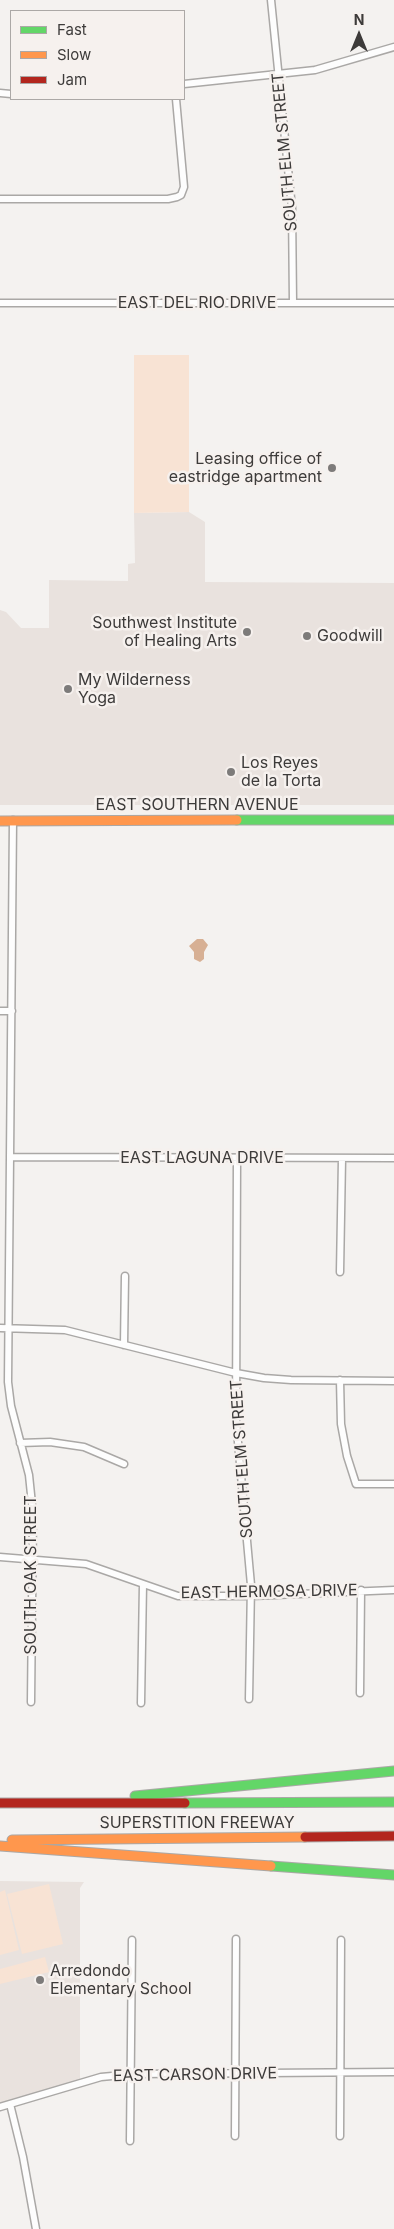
<!DOCTYPE html>
<style>
body{margin:0}
#map{position:relative;width:394px;height:2229px;overflow:hidden;background:#f4f2f0;font-family:Inter,sans-serif}
canvas{display:block}
.legend{position:absolute;left:10px;top:10px;width:175px;height:90px;box-sizing:border-box;background:#f6f1ee;border:1px solid #aca8a6;margin:0;padding:6px 9px;list-style:none;font-size:15px;color:#3d3b3a}
.legend li{display:flex;align-items:center;gap:10px;height:25px}
.legend b{width:25px;border:1px solid #aca8a6}
.north{position:absolute;left:334px;top:10px;width:50px;height:50px;-webkit-text-stroke:4px #f6f1ee;paint-order:stroke;rotate:0deg;font-size:14px;font-weight:700;line-height:20px;text-align:center;color:#3d3b3a}
.north::after{content:'';display:block;margin:auto;width:18px;height:22px;background:#3d3b3a;clip-path:polygon(50% 0,100% 100%,50% 72%,0 100%)}
</style>
<div id="map">
<canvas width="394" height="2229"></canvas>
<ul class="legend">
<li><b style="height:6px;background:#63d668"></b>Fast</li>
<li><b style="height:6px;background:#ff974d"></b>Slow</li>
<li><b style="height:6px;background:#b3261e"></b>Jam</li>
</ul>
<div class="north">N</div>
</div>
<script>
const ctx = document.querySelector('canvas').getContext('2d');
ctx.lineJoin = 'round';
function fillPath(path, color) {
  ctx.fillStyle = color;
  ctx.fill(path, 'evenodd');
}
function shape(rows) {
  const path = new Path2D();
  for (const r of rows) {
    path.moveTo(r[0], r[1]);
    for (let i = 2; i < r.length; i += 2) path.lineTo(r[i], r[i + 1]);
  }
  return path;
}
function stroke(path, color, width, dash) {
  ctx.strokeStyle = color;
  ctx.lineWidth = width;
  ctx.lineCap = dash ? 'butt' : 'round';
  ctx.setLineDash(dash || []);
  ctx.stroke(path);
}
function label(font, color, halo, rows, align = 'center') {
  ctx.font = font + ' Inter,sans-serif';
  ctx.lineWidth = 5;
  ctx.setLineDash([]);
  ctx.textBaseline = 'middle';
  ctx.strokeStyle = halo;
  ctx.fillStyle = color;
  for (const [text, x, y, turn = 0] of rows) {
    ctx.save();
    ctx.translate(x, y);
    ctx.rotate((+turn || 0) * Math.PI / 180);
    ctx.textAlign = isNaN(turn) ? turn : align;
    if (halo) ctx.strokeText(text, 0, 0);
    ctx.fillText(text, 0, 0);
    ctx.restore();
  }
}
fillPath(shape([
 [189,512,205,522,205,582,394,583,394,805,0,805,0,610,6,612,21,628,49,628,49,580,128,581,128,564,135,563,134,513],
 [0,1881,84,1882,80,1888,80,2083,0,2107]
]), '#e9e2de');
fillPath(shape([
 [134,355,189,355,189,512,134,513],
 [49,1884,63,1944,22,1954,7,1894],
 [5,1890,19,1950,0,1955,0,1892],
 [45,1957,49,1972,0,1984,0,1969]
]), '#f8e3d4');
fillPath(shape([
 [197,939,203,939,208,945,204,952,204,959,200,962,194,959,194,952,189,946]
]), '#d7b094');
const street = shape([
 [271,0,292,208,293,303],
 [184,84,315,70,394,47],
 [0,93,11,94],
 [0,199,168,199,177,197,181,195,184,187,176,99],
 [0,303,394,303],
 [13,820,8,1382,11,1406,29,1475,33,1514,31,1702],
 [0,1011,12,1011],
 [11,1157,394,1158],
 [237,1159,236,1420,251,1585,249,1699],
 [340,1272,342,1159],
 [0,1328,65,1330,236,1373,264,1378,291,1380,394,1381],
 [124,1345,125,1276],
 [340,1380,341,1424,347,1456,356,1484,394,1484],
 [20,1443,50,1442,84,1447,124,1464],
 [0,1557,86,1564,178,1596,252,1596,394,1590],
 [360,1693,361,1590],
 [141,1703,143,1584],
 [10,2104,23,2157,36,2229],
 [0,2107,101,2077,134,2074,394,2072],
 [235,2136,236,1939],
 [340,2136,341,1940],
 [130,2141,132,1940]
]);
const fast = shape([
 [237,820,394,820],
 [135,1796,394,1771],
 [185,1803,394,1802],
 [271,1866,394,1875]
]);
const slow = shape([
 [0,821,237,820],
 [12,1840,305,1837],
 [0,1846,271,1866]
]);
const jam = shape([
 [0,1803,185,1803],
 [305,1837,394,1836]
]);
stroke(street, '#aaa8a6', 9);
stroke(fast, '#aaa8a6', 11);
stroke(slow, '#aaa8a6', 11);
stroke(jam, '#aaa8a6', 11);
stroke(street, '#fdfdfd', 6);
stroke(fast, '#63d668', 9);
stroke(slow, '#ff974d', 9);
stroke(jam, '#b3261e', 9);
for (const [x, y, r, color] of [
 [332,468,5,"#7d7b7a"],
 [247,632,5,"#7d7b7a"],
 [307,636,5,"#7d7b7a"],
 [68,689,5,"#7d7b7a"],
 [231,772,5,"#7d7b7a"],
 [40,1980,5,"#7d7b7a"]
]) {
  const dot = new Path2D();
  dot.arc(x, y, r, 0, 2 * Math.PI);
  ctx.fillStyle = color;
  ctx.fill(dot);
  stroke(dot, '#f6f1ee', 2);
}
label('16px', '#3d3b3a', '#f6f1ee', [
 ["SOUTH ELM STREET",285,152,-95],
 ["EAST DEL RIO DRIVE",197,303],
 ["EAST SOUTHERN AVENUE",197,805],
 ["EAST LAGUNA DRIVE",202,1158],
 ["SOUTH ELM STREET",242,1459,-94],
 ["SOUTH OAK STREET",31,1575,-90],
 ["EAST HERMOSA DRIVE",269,1592,-1],
 ["SUPERSTITION FREEWAY",197,1823],
 ["EAST CARSON DRIVE",195,2075,-1]
]);
label('16px', '#3d3b3a', '#f6f1ee', [
 ["Leasing office of",322,459,"right"],
 ["eastridge apartment",322,477,"right"],
 ["Southwest Institute",237,623,"right"],
 ["of Healing Arts",237,641,"right"],
 ["Goodwill",317,636],
 ["My Wilderness",78,680],
 ["Yoga",78,698],
 ["Los Reyes",241,763],
 ["de la Torta",241,781],
 ["Arredondo",50,1971],
 ["Elementary School",50,1989]
], 'left');
</script>
